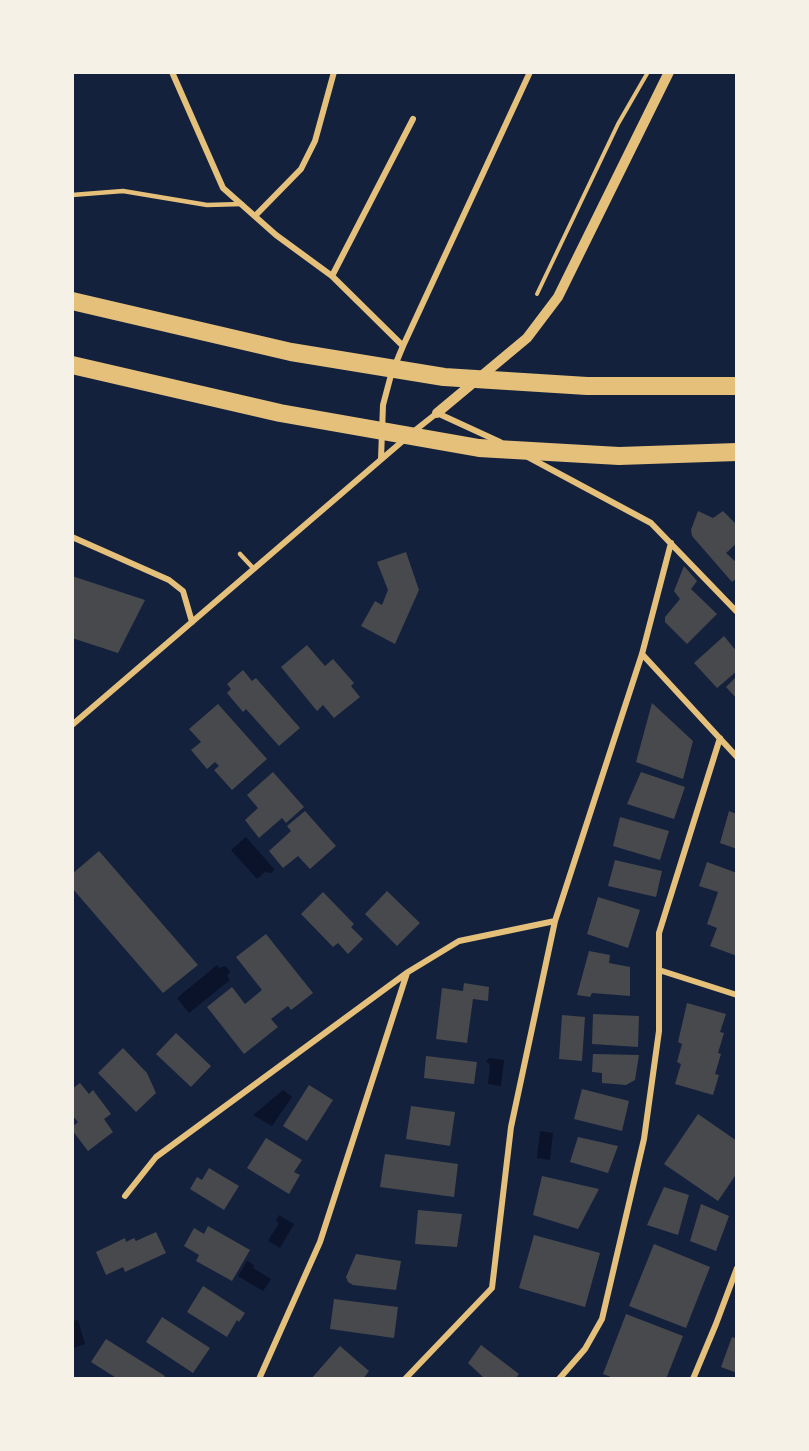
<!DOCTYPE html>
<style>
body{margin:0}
#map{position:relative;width:809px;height:1451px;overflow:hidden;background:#14213d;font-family:Raleway,sans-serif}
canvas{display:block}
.frame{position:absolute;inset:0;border:74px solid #f6f1e7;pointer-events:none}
</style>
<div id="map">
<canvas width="809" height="1451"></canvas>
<div class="frame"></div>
</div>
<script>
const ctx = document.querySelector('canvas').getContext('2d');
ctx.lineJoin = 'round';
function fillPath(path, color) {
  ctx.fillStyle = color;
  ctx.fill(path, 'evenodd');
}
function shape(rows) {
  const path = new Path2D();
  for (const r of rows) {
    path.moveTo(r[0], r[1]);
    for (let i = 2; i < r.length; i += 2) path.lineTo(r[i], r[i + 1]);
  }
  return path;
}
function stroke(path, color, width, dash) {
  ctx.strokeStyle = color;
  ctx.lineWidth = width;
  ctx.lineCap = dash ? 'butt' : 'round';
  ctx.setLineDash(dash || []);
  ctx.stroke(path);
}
fillPath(shape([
 [246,837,274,869,272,873,265,872,257,879,231,850],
 [217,965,219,968,225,966,230,971,227,976,230,980,189,1013,177,998],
 [489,1058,504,1060,501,1086,488,1084,490,1065,486,1061],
 [283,1090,292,1097,272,1126,253,1115],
 [540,1131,553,1133,550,1160,537,1158],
 [279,1215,294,1224,280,1248,268,1241,279,1223,276,1221],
 [247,1261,254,1265,253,1268,271,1279,263,1291,238,1276],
 [78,1320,85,1344,73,1348,72,1321]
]), '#0b132b');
fillPath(shape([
 [698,511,713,518,723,511,737,525,737,543,726,553,737,563,737,578,732,582,692,536,691,530],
 [406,552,419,590,395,644,361,626,375,601,382,605,388,590,377,562],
 [684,566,697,581,691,589,717,614,687,644,665,622,665,617,680,599,674,591],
 [72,576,145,600,118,653,72,638],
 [724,636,737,652,737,671,717,688,694,663],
 [307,645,325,666,333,659,354,683,351,686,360,697,334,718,323,705,317,711,281,667],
 [243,670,252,681,256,678,300,728,279,746,246,709,243,712,227,693,231,689,227,684],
 [737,676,737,699,726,687],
 [652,703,693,741,683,779,636,762],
 [218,704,267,759,232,790,214,770,219,766,215,762,207,769,191,750,201,742,189,729],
 [273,772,304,807,286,823,282,818,259,838,245,820,258,808,247,795],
 [641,772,685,787,674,819,627,804],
 [305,811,336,846,310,869,298,856,283,868,269,851,291,831,287,826],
 [729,811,737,814,737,849,720,843],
 [620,817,669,831,660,860,613,846],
 [99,851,198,965,163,993,72,888,72,874],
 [615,860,662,871,656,897,608,886],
 [707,862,737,873,737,956,710,946,717,928,707,924,718,892,699,886],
 [387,891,420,923,397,946,365,914],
 [323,892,354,924,351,927,363,939,348,954,338,943,333,947,301,914],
 [598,897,640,910,628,948,587,934],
 [266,934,313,993,291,1010,288,1006,271,1019,278,1027,244,1054,207,1007,232,987,245,1004,262,990,236,957],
 [589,951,610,955,609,963,630,967,630,996,592,993,590,997,577,995],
 [464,983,489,987,488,1001,473,999,467,1043,436,1039,442,988,463,991],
 [687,1003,726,1014,720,1032,724,1033,718,1053,721,1054,715,1074,719,1075,713,1095,675,1084,681,1064,677,1062,682,1044,678,1042],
 [593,1014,639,1016,638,1047,592,1044],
 [562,1015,585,1017,582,1061,559,1059],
 [176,1033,211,1066,191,1087,156,1054],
 [123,1048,147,1073,156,1093,136,1112,98,1073],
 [593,1054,639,1055,635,1080,626,1085,602,1083,602,1073,592,1072],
 [426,1056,477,1062,474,1084,424,1078],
 [80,1083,89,1094,93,1090,111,1114,104,1119,113,1132,88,1151,72,1130,72,1127,78,1122,72,1115,72,1089],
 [309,1085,333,1100,307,1141,283,1126],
 [582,1089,629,1101,622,1131,574,1119],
 [411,1106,455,1112,450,1146,406,1139],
 [698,1114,737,1141,737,1173,718,1201,664,1164],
 [578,1137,618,1146,608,1173,570,1162],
 [266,1138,302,1160,294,1172,300,1175,289,1194,247,1168],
 [385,1154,458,1164,454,1197,380,1187],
 [209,1168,239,1186,224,1210,190,1189,197,1177,202,1180],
 [542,1176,599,1189,578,1229,533,1215],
 [664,1187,689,1195,678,1235,647,1225],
 [701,1204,729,1216,716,1251,690,1241],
 [418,1210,462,1214,457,1247,415,1244],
 [208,1226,250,1250,232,1281,196,1261,199,1255,184,1246,194,1228,204,1234],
 [156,1232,166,1253,125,1272,123,1267,106,1275,96,1252,125,1238,126,1242,134,1238,136,1241],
 [534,1235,600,1253,585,1307,519,1288],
 [654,1244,710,1267,686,1328,629,1306],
 [356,1254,401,1261,396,1290,353,1285,348,1282,346,1277],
 [203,1286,245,1313,239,1322,237,1320,227,1337,187,1312],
 [334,1299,398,1307,394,1338,330,1329],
 [626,1314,683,1336,666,1379,616,1379,603,1374],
 [162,1317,210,1348,193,1373,146,1342],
 [732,1337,737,1339,737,1373,721,1367],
 [106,1339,165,1376,163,1379,118,1379,91,1362],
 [481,1345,519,1374,515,1379,485,1379,468,1363],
 [340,1346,369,1371,363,1379,311,1379]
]), '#48494c');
stroke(shape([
 [537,294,618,124,648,72]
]), '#e5c07b', 4);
stroke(shape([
 [72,195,123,191,207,205,242,204],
 [240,554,254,569]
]), '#e5c07b', 4.5);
stroke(shape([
 [172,72,223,188,276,235,332,276,403,346,391,375,383,405,381,459],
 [255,216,301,169,315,141,334,72],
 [332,276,413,119],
 [403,346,530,72],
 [413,432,437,413,500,442],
 [528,457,651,523,737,612],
 [72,537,169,580,183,591,192,622],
 [642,654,737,757],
 [72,725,405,439],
 [659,970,737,995],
 [125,1196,156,1157,408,972,459,941,555,921],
 [259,1379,320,1242,407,973],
 [405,1379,492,1288,511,1127,555,921,642,654,671,543],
 [559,1379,585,1349,602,1319,644,1139,659,1031,659,933,720,738],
 [693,1379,716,1324,737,1268]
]), '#e5c07b', 6);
stroke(shape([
 [437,413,527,338,558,297,669,72]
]), '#e5c07b', 10);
stroke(shape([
 [72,301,291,352,444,377,587,386,737,386],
 [72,365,280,413,479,448,619,456,737,452]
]), '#e5c07b', 18);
</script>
